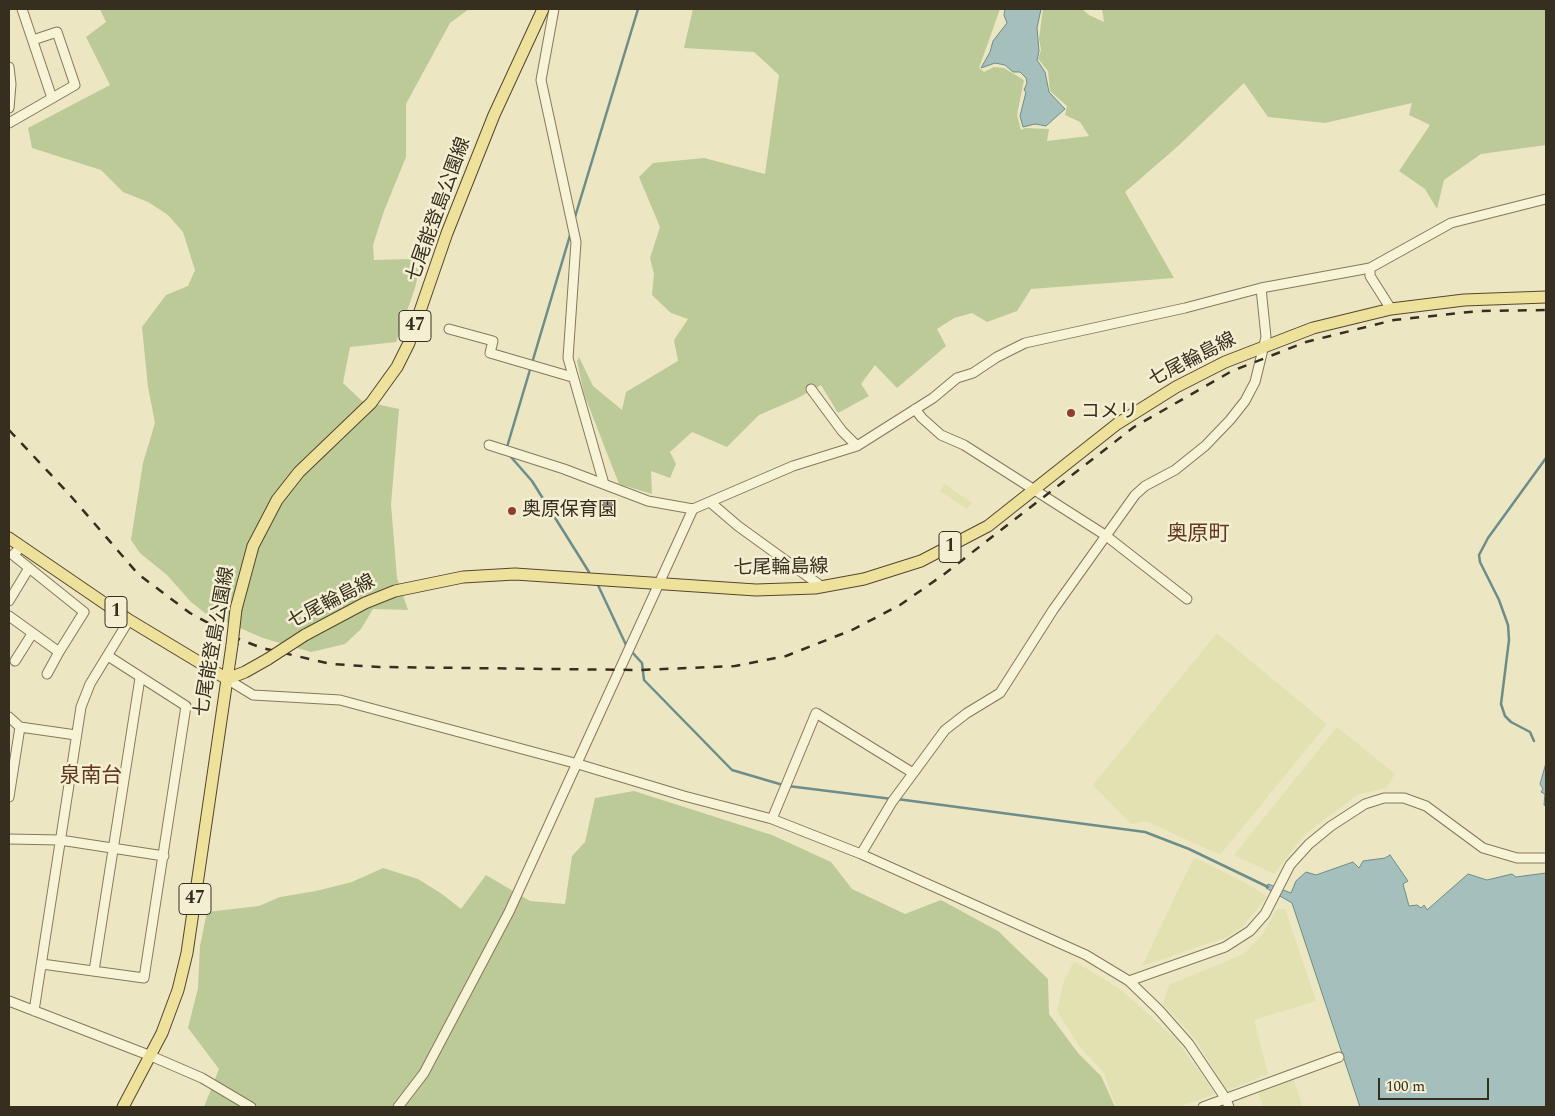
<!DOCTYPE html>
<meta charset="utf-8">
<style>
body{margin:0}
#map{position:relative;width:1555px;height:1116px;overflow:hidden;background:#ece6c3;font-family:Spectral,serif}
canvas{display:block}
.frame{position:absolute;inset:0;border:10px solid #362e1e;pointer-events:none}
.scale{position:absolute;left:1378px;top:1078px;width:111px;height:22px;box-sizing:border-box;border:2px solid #362e1e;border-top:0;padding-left:6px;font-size:15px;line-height:18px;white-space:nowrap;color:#362e1e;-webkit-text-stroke:4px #f4efd2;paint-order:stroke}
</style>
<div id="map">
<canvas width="1555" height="1116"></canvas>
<div class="frame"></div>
<div class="scale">100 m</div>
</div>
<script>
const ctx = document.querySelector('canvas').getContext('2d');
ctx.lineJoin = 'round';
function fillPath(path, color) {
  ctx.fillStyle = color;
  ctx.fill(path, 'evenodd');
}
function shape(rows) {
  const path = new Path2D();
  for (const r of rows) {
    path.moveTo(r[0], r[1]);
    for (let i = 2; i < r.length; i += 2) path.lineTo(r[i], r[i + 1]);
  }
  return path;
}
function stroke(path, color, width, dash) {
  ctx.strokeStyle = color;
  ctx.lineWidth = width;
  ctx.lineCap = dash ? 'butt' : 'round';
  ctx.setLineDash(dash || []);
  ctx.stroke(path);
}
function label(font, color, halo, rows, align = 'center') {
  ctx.font = font + ' Spectral,"Noto Sans JP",serif';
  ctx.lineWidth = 5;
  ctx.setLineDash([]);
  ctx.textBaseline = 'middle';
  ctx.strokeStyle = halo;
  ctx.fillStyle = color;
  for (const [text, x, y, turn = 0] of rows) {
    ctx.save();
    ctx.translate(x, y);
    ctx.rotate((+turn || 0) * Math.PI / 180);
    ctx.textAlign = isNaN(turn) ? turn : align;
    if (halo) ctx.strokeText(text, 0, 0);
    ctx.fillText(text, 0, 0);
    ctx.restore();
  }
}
fillPath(shape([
 [945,484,972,503,967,509,940,491],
 [1217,633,1327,724,1220,855,1146,821,1131,824,1093,785],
 [1337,727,1395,774,1386,788,1357,795,1304,835,1274,874,1234,855],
 [1194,857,1253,887,1267,897,1242,927,1227,937,1142,966],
 [1277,909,1285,909,1316,1001,1254,1020,1268,1074,1226,1091,1197,1041,1163,1004,1169,985,1244,954,1262,935],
 [1074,961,1120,989,1176,1039,1215,1094,1178,1107,1116,1107,1104,1073,1079,1046,1057,1011,1064,981],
 [1293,1078,1303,1107,1263,1107,1258,1091]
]), '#e2e1b1');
fillPath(shape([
 [100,9,469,9,450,23,406,104,406,157,384,211,373,245,374,260,411,259,419,271,415,288,396,342,350,347,343,383,362,401,399,409,391,504,397,578,408,610,373,609,361,629,345,644,311,652,263,638,205,613,191,602,167,575,140,553,131,540,143,463,155,423,148,387,142,327,166,295,188,286,195,270,183,232,168,215,148,202,123,192,101,170,32,148,28,128,110,85,86,37,106,22],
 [693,9,1000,9,979,68,984,72,994,67,1004,68,1024,80,1017,115,1021,130,1025,128,1049,129,1047,141,1089,136,1080,122,1065,115,1067,106,1050,91,1048,71,1038,59,1041,50,1039,38,1043,9,1082,9,1089,15,1104,22,1102,9,1546,9,1546,145,1481,154,1444,180,1437,209,1425,189,1399,171,1430,125,1409,115,1412,103,1325,123,1268,117,1244,83,1177,147,1125,192,1174,278,1031,289,1017,311,987,322,972,313,954,318,937,329,946,346,897,388,875,365,861,384,869,396,838,413,821,385,796,399,759,415,727,447,692,432,670,452,676,464,670,478,651,471,652,494,619,484,584,394,577,361,579,357,593,386,622,410,626,392,678,361,674,340,688,319,671,313,652,295,654,274,650,258,660,227,639,177,653,163,704,158,765,174,779,75,754,52,684,48],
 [634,791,772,835,831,862,852,889,905,914,941,900,998,931,1048,979,1049,1014,1078,1053,1101,1076,1115,1107,204,1107,219,1069,188,1028,198,988,200,946,207,912,259,906,280,897,316,891,352,882,383,868,418,879,442,894,461,909,486,875,530,901,565,904,572,856,585,842,595,798]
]), '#bcca97');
const water = shape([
 [1005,9,1041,9,1037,28,1039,51,1037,60,1045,72,1049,92,1065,109,1046,126,1035,124,1023,127,1020,116,1026,92,1024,90,1027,83,1026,78,1020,72,1013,72,1005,65,995,63,981,68,990,52,993,41,1007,23,1004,15,1005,9],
 [1546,763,1546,806,1544,805,1545,794,1541,792,1543,789,1540,784,1546,763],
 [1390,855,1408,881,1403,884,1409,906,1417,905,1421,908,1424,905,1427,910,1468,874,1487,880,1512,874,1516,877,1546,873,1546,1107,1360,1107,1292,903,1266,888,1268,884,1291,893,1296,881,1306,872,1316,875,1353,862,1359,868,1363,861,1385,858,1390,855]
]);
fillPath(water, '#a5bfbc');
stroke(water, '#6c8d8a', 1);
stroke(shape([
 [575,217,638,9],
 [507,447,571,232],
 [511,457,532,481,589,572],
 [597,583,627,647],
 [631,651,642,663,644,680,732,770,783,785],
 [1534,741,1530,732,1511,722,1505,716,1501,704,1509,640,1508,625,1499,600,1480,562,1479,555,1488,538,1546,458],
 [788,786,892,799],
 [897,799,1145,832,1189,849,1268,887]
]), '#6c8d8a', 2.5);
const minor = shape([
 [22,9,52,98],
 [554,9,541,80,576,242,568,358,604,484],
 [9,67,11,84,9,108],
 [9,123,75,85,57,32,33,40],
 [1370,268,1370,276,1391,309],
 [449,329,493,341,490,353,572,377],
 [811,389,842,431,857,446],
 [915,409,922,418,941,435,964,445,1105,535,1187,599],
 [489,445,564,469,648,501,693,509,793,466,857,446,933,398,957,378,973,373,997,357,1025,343,1185,308,1261,288,1370,268,1451,223,1546,199],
 [710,502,738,526,821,586],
 [9,601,29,568],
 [9,616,59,652,84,612,13,555,21,547],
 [15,661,32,634],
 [47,674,59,652],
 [227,679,253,695,340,700,578,764,684,796,772,819,861,854,1086,955,1129,981,1159,1010,1189,1044,1226,1099,1229,1107],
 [9,717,20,727,76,735],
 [9,797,20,727],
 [772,819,816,713,913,773],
 [9,839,60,840,164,856],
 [861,854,892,802,945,730,967,713,1000,693,1053,610,1135,495,1145,486,1175,470,1205,446,1230,420,1245,401,1255,382,1266,337,1261,288],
 [42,964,144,978,186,706,108,656],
 [94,971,140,678],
 [1129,981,1225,947,1250,931,1265,914,1290,865,1309,844,1331,826,1365,804,1384,798,1404,798,1426,806,1483,848,1517,858,1546,858],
 [9,1001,151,1056,202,1078,251,1107],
 [34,1011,81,707,90,684,129,620],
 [398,1107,424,1073,509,912,693,509],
 [1203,1107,1339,1057]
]);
const major = shape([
 [9,538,129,620,227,679,245,672,268,659],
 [236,609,253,546,277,500,299,472,371,403,397,367,409,343,447,233,494,115,543,9],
 [305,635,365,603,395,591,463,577,515,574,756,590,815,588,864,579,921,561,988,526,1117,424,1176,387,1225,362,1313,328,1391,309,1464,300,1546,297],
 [123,1107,162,1033,178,990,187,953,232,645]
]);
stroke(minor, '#86785b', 11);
stroke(major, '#54462f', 13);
stroke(minor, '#f7f3d6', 9);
stroke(major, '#eee19c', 11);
stroke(shape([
 [9,430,69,494,138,574,190,613,236,638,262,648,331,664,379,667,640,670,735,666,786,656,852,630,900,605,943,575,1134,427,1232,371,1306,342,1394,320,1479,311,1546,310]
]), '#362e1e', 2.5, [9, 9]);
const majorBridge = shape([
 [232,645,236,609],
 [268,659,305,635]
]);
stroke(majorBridge, '#54462f', 13, []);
stroke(majorBridge, '#eee19c', 11);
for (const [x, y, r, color] of [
 [1071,413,5,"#923c2d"],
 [512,511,5,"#923c2d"]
]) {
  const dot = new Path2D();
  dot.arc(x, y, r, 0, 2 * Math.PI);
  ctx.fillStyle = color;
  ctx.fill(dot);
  stroke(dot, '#f4efd2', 2);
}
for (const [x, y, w] of [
 [415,326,32],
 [950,547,22],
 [116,612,22],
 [195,899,32]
]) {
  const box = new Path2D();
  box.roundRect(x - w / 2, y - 15.5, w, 31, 4);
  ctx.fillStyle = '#f4efd2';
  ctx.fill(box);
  stroke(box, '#362e1e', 1);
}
label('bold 18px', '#362e1e', null, [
 ["47",415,326],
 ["1",950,547],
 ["1",116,612],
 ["47",195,899]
]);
label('19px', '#362e1e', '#f4efd2', [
 ["七尾能登島公園線",440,210,-70],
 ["七尾輪島線",1193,361,-27],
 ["七尾輪島線",781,569,-1],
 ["七尾輪島線",332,603,-27],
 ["七尾能登島公園線",216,642,-80]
]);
label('19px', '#362e1e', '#f4efd2', [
 ["コメリ",1081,413],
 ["奥原保育園",522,511]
], 'left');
label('21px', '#61371f', '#f4efd2', [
 ["奥原町",1198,536],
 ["泉南台",91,778]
]);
</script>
